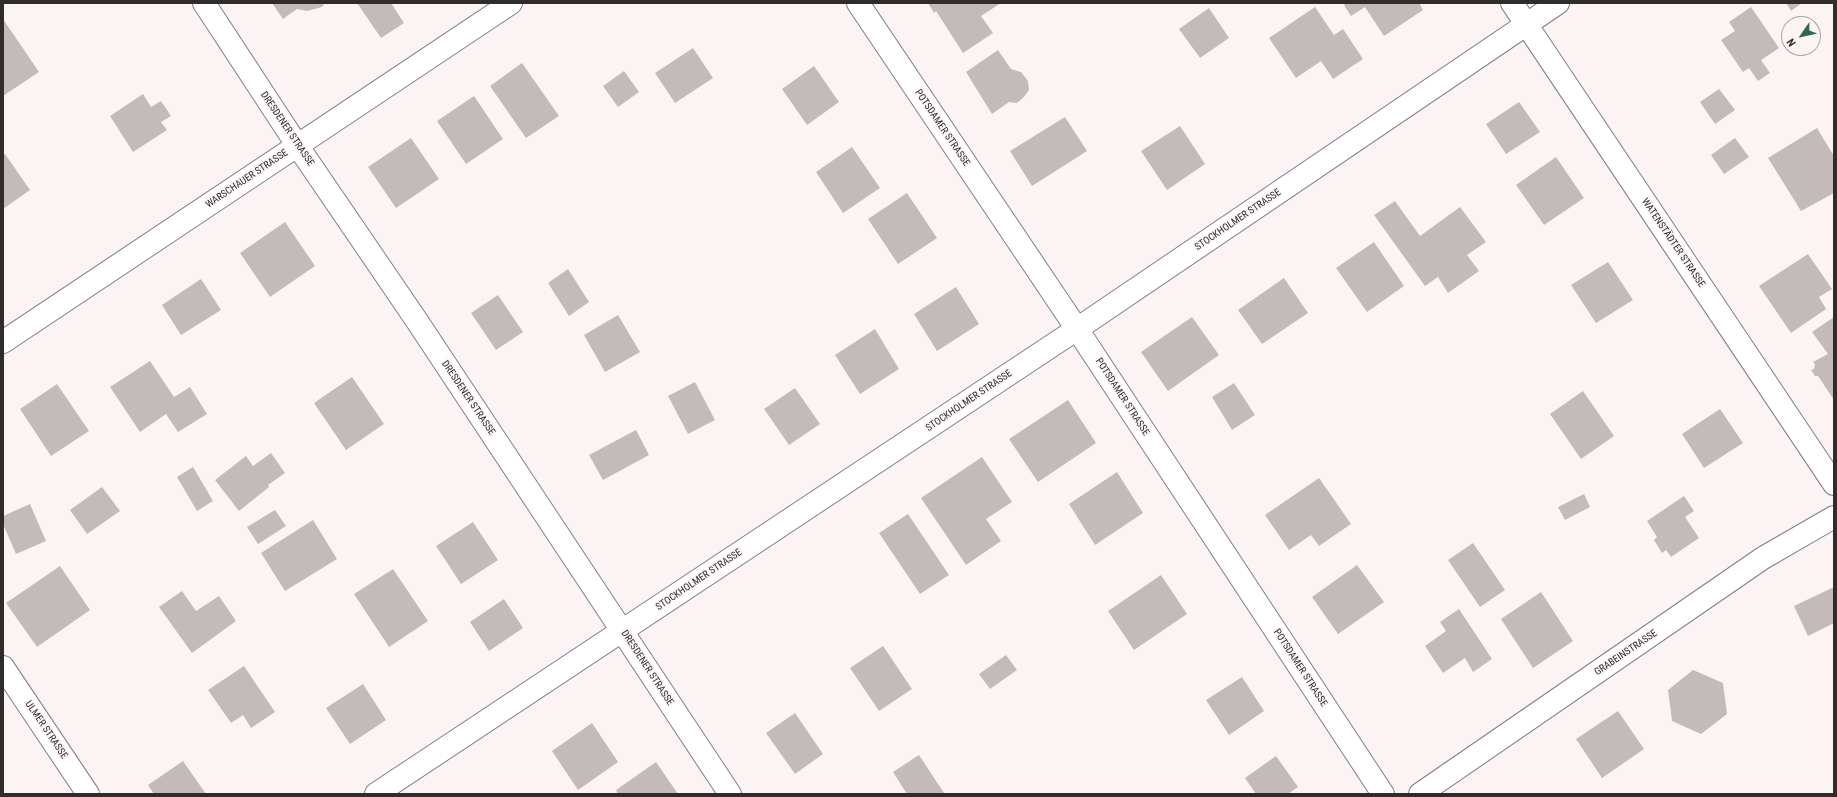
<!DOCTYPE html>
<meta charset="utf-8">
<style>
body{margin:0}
#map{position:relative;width:1837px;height:797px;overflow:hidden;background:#fcf4f4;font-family:"Roboto Condensed",sans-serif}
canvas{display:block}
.frame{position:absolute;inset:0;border:4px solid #2f2c2c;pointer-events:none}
.north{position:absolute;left:1781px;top:16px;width:40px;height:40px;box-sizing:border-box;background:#fcf4f4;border:1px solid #aaa4a4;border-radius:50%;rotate:236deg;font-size:11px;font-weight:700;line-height:16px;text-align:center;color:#2f2c2c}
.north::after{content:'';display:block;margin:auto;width:14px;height:18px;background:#2f6852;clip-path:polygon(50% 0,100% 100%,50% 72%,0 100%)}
</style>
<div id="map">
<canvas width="1837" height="797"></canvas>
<div class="frame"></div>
<div class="north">N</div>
</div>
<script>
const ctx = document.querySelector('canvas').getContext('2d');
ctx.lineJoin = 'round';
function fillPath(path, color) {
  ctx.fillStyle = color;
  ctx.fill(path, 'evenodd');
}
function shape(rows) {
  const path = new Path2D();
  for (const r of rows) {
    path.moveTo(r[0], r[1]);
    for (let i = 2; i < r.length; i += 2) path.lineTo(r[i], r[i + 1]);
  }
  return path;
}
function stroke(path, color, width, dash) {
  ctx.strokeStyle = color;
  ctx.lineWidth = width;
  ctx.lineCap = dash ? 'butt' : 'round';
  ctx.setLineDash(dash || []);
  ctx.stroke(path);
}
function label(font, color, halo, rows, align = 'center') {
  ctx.font = font + ' "Roboto Condensed",sans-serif';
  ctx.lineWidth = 3.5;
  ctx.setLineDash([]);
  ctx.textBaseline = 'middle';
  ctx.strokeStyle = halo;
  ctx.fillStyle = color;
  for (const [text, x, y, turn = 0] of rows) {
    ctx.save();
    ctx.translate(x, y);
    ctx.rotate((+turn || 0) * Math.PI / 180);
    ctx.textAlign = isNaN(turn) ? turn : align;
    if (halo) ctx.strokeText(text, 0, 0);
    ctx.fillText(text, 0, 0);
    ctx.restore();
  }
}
fillPath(shape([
 [272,3,325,3,322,7,307,11,297,9,283,19],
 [357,3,391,3,404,23,381,38],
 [928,3,1001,3,981,16,993,33,963,53,936,11,934,13],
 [1346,3,1419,3,1423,10,1384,36,1365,7,1351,16,1344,5],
 [1786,3,1802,3,1791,11],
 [1315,7,1334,35,1343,29,1363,59,1333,79,1321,61,1296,78,1269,38],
 [1751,7,1779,48,1761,60,1770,73,1758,81,1749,68,1743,72,1721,40,1735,31,1729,22],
 [1209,8,1229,38,1200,58,1179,29],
 [3,19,39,72,3,96],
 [693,48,713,78,675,103,655,73],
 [998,50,1011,69,1021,72,1028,81,1029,90,1023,98,1017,103,1009,102,992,114,966,72],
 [522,63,559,116,526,138,490,86],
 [814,66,839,102,807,125,782,89],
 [624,71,639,92,618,107,603,86],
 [1719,89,1735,110,1715,124,1700,102],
 [143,94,151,107,161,101,171,116,161,122,167,130,133,152,110,116],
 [474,96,503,139,466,164,437,121],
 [1519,102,1540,132,1506,154,1486,124],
 [1065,117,1087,151,1032,186,1010,151],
 [1180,126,1205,164,1167,190,1141,151],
 [1817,128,1834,156,1834,193,1801,211,1768,158],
 [411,138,439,179,396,208,368,167],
 [1735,138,1749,157,1724,174,1711,155],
 [852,147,880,188,843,213,816,172],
 [5,154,30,190,3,209,3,155],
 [1556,157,1584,198,1544,225,1516,185],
 [907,193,937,238,898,264,868,219],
 [1395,201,1420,236,1460,207,1486,242,1467,255,1479,271,1448,293,1438,277,1425,286,1374,215],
 [285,222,315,266,270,297,240,253],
 [1374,242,1404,286,1367,312,1336,268],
 [1808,254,1832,289,1819,297,1826,309,1791,333,1759,286],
 [1608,262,1633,300,1596,323,1571,285],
 [568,269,589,302,569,316,548,283],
 [1284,278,1308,313,1262,344,1238,310],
 [201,279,221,310,181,335,162,305],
 [956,287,979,324,937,351,914,314],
 [498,295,523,332,496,350,471,313],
 [618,315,640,352,605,372,584,335],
 [1192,317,1219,355,1168,391,1141,352],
 [1834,317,1834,400,1818,376,1815,376,1811,370,1814,369,1815,364,1813,362,1828,354,1812,332],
 [875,329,899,369,860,394,835,355],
 [150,361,174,397,190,387,207,414,178,432,166,414,140,432,110,387],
 [352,377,384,424,346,450,314,403],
 [695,382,715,420,688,434,668,396],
 [1234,383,1255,415,1232,430,1212,397],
 [57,384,89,431,51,456,20,409],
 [795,388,820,424,789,445,764,409],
 [1583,391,1614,436,1581,459,1550,414],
 [1068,400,1096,443,1038,482,1009,439],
 [1720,409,1743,443,1704,468,1682,434],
 [636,430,649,455,603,480,589,455],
 [271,453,285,473,268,485,269,487,239,511,215,480,246,456,253,466],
 [982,457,1012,502,986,519,1001,541,966,565,921,498],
 [193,467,213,501,197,511,177,477],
 [1117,472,1143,513,1095,545,1069,504],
 [1319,478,1351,524,1319,546,1311,535,1289,550,1265,515],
 [102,487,120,511,87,534,70,510],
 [1584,494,1590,507,1565,520,1558,507],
 [1684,496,1694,511,1685,517,1699,538,1671,557,1666,550,1662,553,1654,540,1657,537,1647,521],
 [30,504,46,541,16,554,3,524,3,516],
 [275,510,286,526,258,544,247,527],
 [908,514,949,575,920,594,879,533],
 [313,520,337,559,285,591,261,553],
 [473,522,498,560,461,584,436,546],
 [1473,543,1505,590,1480,607,1448,560],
 [1357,565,1384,602,1338,634,1312,597],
 [60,566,90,610,37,647,6,603],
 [393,569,428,621,389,647,354,594],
 [1161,575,1187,614,1134,650,1108,611],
 [1834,587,1834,623,1808,636,1794,606],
 [182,591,196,611,219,596,236,621,192,653,159,607],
 [1541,592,1573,641,1533,668,1501,619],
 [504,599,523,628,489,651,470,622],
 [1459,609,1492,659,1473,672,1465,658,1443,673,1425,646,1446,631,1440,622],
 [883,646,912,689,879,711,850,668],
 [1006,655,1017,670,990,689,979,674],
 [244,666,275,712,251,728,243,715,231,723,208,690],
 [1693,670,1723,683,1727,714,1701,734,1672,721,1668,690],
 [1242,677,1264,711,1229,735,1206,700],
 [363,684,386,720,350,744,326,708],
 [1618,711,1644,749,1602,778,1576,739],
 [795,713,823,754,795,774,766,733],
 [592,723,618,762,578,790,552,751],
 [919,755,944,793,943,794,907,794,893,772],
 [1276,756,1298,787,1288,794,1256,794,1245,778],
 [183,761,206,794,154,794,148,785],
 [656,762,678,794,618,794,616,790]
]), '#c3bbbb');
const street = shape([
 [204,3,297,145,417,321,730,794],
 [858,3,1077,329,1383,794],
 [1512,3,1834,484],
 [3,342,511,3],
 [3,667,88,794],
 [376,794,1077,329,1558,3],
 [1420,794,1763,558,1834,517]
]);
stroke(street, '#847d7d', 24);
stroke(street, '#fff', 22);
label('10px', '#2f2c2c', '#fcf4f4', [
 ["POTSDAMER STRASSE",942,128,56],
 ["DRESDENER STRASSE",287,129,56],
 ["WARSCHAUER STRASSE",247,179,-34],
 ["STOCKHOLMER STRASSE",1238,220,-34],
 ["WATENSTÄDTER STRASSE",1673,243,56],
 ["POTSDAMER STRASSE",1122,397,57],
 ["DRESDENER STRASSE",468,398,56],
 ["STOCKHOLMER STRASSE",969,401,-34],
 ["STOCKHOLMER STRASSE",699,580,-34],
 ["GRABEINSTRASSE",1626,653,-34],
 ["DRESDENER STRASSE",647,668,57],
 ["POTSDAMER STRASSE",1300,668,57],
 ["ULMER STRASSE",46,730,56]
]);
</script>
